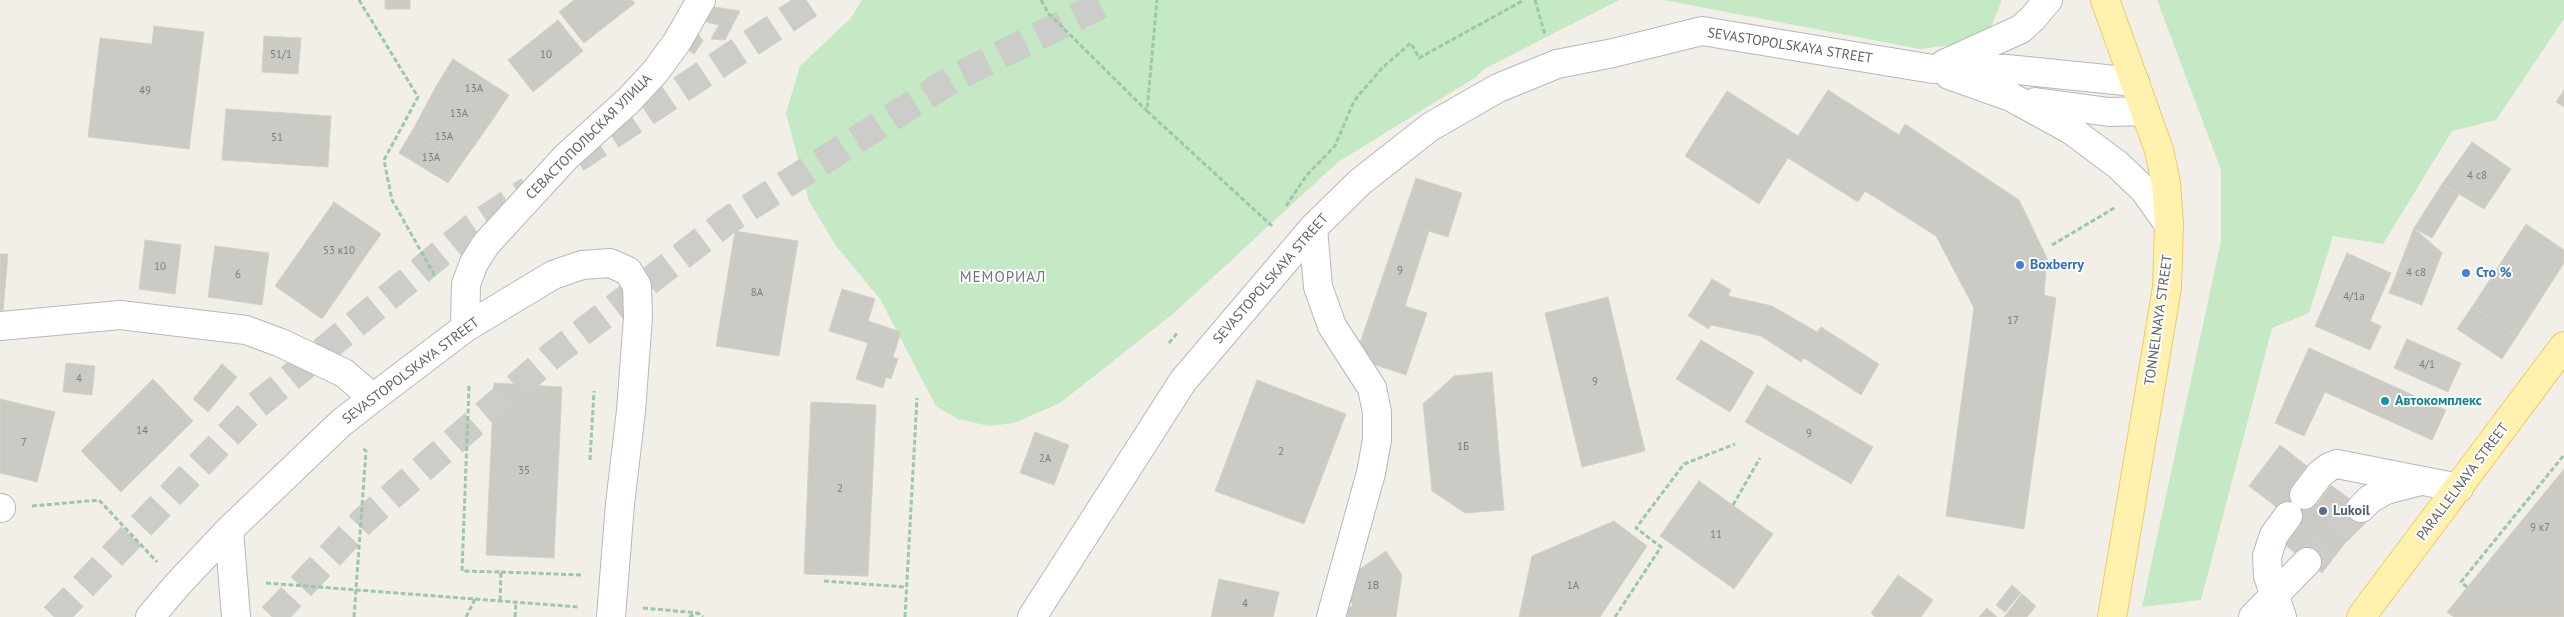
<!DOCTYPE html>
<meta charset="utf-8">
<style>
body{margin:0}
canvas{display:block;background:#f1efe8}
</style>
<canvas width="2564" height="617"></canvas>
<script>
const ctx = document.querySelector('canvas').getContext('2d');
ctx.lineJoin = 'round';
function fillPath(path, color) {
  ctx.fillStyle = color;
  ctx.fill(path, 'evenodd');
}
function shape(rows) {
  const path = new Path2D();
  for (const r of rows) {
    path.moveTo(r[0], r[1]);
    for (let i = 2; i < r.length; i += 2) path.lineTo(r[i], r[i + 1]);
  }
  return path;
}
function stroke(path, color, width, dash) {
  ctx.strokeStyle = color;
  ctx.lineWidth = width;
  ctx.lineCap = dash ? 'butt' : 'round';
  ctx.setLineDash(dash || []);
  ctx.stroke(path);
}
function label(font, color, halo, rows, align = 'center') {
  ctx.font = font + ' "PT Sans",sans-serif';
  ctx.lineWidth = 4;
  ctx.setLineDash([]);
  ctx.textBaseline = 'middle';
  ctx.strokeStyle = halo;
  ctx.fillStyle = color;
  for (const [text, x, y, turn = 0] of rows) {
    ctx.save();
    ctx.translate(x, y);
    ctx.rotate((+turn || 0) * Math.PI / 180);
    ctx.textAlign = isNaN(turn) ? turn : align;
    if (halo) ctx.strokeText(text, 0, 0);
    ctx.fillText(text, 0, 0);
    ctx.restore();
  }
}
fillPath(shape([
 [862,0,1619,0,1484,69,1476,77,1338,162,1174,313,1060,403,1014,423,989,426,958,419,936,406,880,299,836,246,809,201,786,113,800,66,851,18],
 [1664,0,2002,0,1991,27,1969,43,1920,49],
 [2157,0,2564,0,2564,19,2496,120,2452,131,2383,244,2333,236,2309,313,2272,328,2201,600,2142,607,2221,241,2221,170]
]), '#c5e8c5');
const building = shape([
 [385,0,410,0,410,9,385,9,385,0],
 [574,0,632,0,635,3,584,43,559,12,574,0],
 [708,6,740,11,725,40,711,39,719,25,706,22,708,6],
 [558,20,583,51,533,92,508,60,558,20],
 [154,26,204,32,189,149,88,137,100,38,152,44,154,26],
 [697,32,703,41,694,54,685,48,697,32],
 [264,36,301,38,298,74,262,72,264,36],
 [453,59,509,95,493,119,438,83,453,59],
 [438,83,493,119,477,142,424,109,438,83],
 [1828,90,1899,135,1905,124,2019,200,2047,258,2044,295,2056,298,2024,529,1946,516,1974,308,1936,236,1865,191,1858,202,1788,158,1759,204,1685,156,1727,91,1798,136,1828,90],
 [2564,90,2564,107,2556,102,2564,90],
 [226,109,331,116,328,167,222,160,226,109],
 [424,109,477,142,462,163,412,131,424,109],
 [412,131,462,163,448,183,399,153,412,131],
 [2472,142,2511,169,2484,209,2442,184,2472,142],
 [1416,178,1462,193,1448,237,1429,231,1405,306,1427,313,1406,375,1355,358,1416,178],
 [2442,184,2459,194,2432,238,2414,228,2442,184],
 [334,202,381,234,322,319,275,286,334,202],
 [2526,224,2564,250,2564,263,2517,336,2472,307,2526,224],
 [2414,228,2442,253,2422,305,2389,293,2414,228],
 [735,231,798,241,779,356,716,346,735,231],
 [145,240,181,245,175,294,139,289,145,240],
 [215,246,269,253,262,305,208,297,215,246],
 [2347,253,2391,273,2370,321,2381,326,2370,350,2315,326,2347,253],
 [0,254,8,254,3,311,0,311,0,254],
 [1712,279,1731,290,1728,296,1772,306,1817,332,1821,327,1879,364,1861,395,1804,358,1801,362,1761,336,1711,325,1709,329,1688,316,1712,279],
 [842,289,875,299,868,321,901,332,893,357,898,359,891,379,886,377,883,388,856,379,868,343,829,331,842,289],
 [1608,297,1645,451,1582,467,1545,313,1608,297],
 [2472,307,2517,336,2502,359,2457,329,2472,307],
 [2407,339,2461,363,2448,392,2394,368,2407,339],
 [1701,340,1754,372,1730,412,1676,379,1701,340],
 [2309,348,2446,410,2432,440,2325,392,2304,436,2275,423,2309,348],
 [66,363,95,366,92,395,63,392,66,363],
 [222,364,237,377,208,412,193,399,222,364],
 [1492,372,1504,510,1465,513,1432,491,1423,404,1454,376,1492,372],
 [153,379,193,421,121,492,81,451,153,379],
 [1257,380,1346,414,1304,524,1215,491,1257,380],
 [494,383,562,387,554,558,486,555,494,383],
 [1767,385,1873,447,1851,484,1745,422,1767,385],
 [0,399,55,412,37,482,0,473,0,399],
 [811,402,876,405,868,576,804,574,811,402],
 [1035,432,1069,445,1054,485,1020,473,1035,432],
 [2280,445,2307,466,2292,486,2316,505,2331,485,2368,513,2322,573,2285,545,2300,525,2249,486,2280,445],
 [2564,469,2564,617,2454,617,2447,612,2564,469],
 [1699,481,1773,534,1734,589,1660,536,1699,481],
 [1614,521,1647,546,1600,617,1519,617,1532,556,1614,521],
 [1386,551,1402,575,1396,617,1341,617,1342,613,1353,605,1345,594,1347,578,1386,551],
 [1898,575,1933,600,1921,617,1875,617,1871,613,1898,575],
 [1219,579,1279,592,1273,617,1211,617,1219,579],
 [2012,585,2021,593,2005,612,1996,605,2012,585],
 [2022,594,2036,606,2027,617,2004,617,2022,594],
 [1987,608,1997,617,1979,617,1987,608]
]);
fillPath(building, '#cccac5');
stroke(building, '#d6d1c6', 1);
stroke(shape([
 [2307,562,2361,508]
]), '#ccccc8', 28, [28, 14]);
stroke(shape([
 [576,159,816,0],
 [54,617,255,407,473,227,529,190],
 [272,617,363,521,550,357,726,222,954,78,1111,0]
]), '#ccccc8', 28, [28, 14]);
const minor = shape([
 [1944,64,2021,29,2033,18,2048,0],
 [1949,75,2011,97,2071,130,2118,165,2145,191,2169,225],
 [2035,102,2109,112,2145,111],
 [1313,228,1318,287,1332,326,1372,388,1377,412,1377,440,1371,473,1331,617],
 [0,326,120,315,246,330,281,343,344,373,373,398],
 [465,328,466,284,474,263,486,244,566,157,628,101,655,72,677,42,701,0],
 [2304,495,2320,474,2329,467,2337,464,2459,488],
 [0,508,1,508],
 [2361,508,2370,499,2386,490,2417,482],
 [229,530,236,617],
 [150,617,178,584,229,530,341,423,373,398,465,328,553,275,582,265,610,263,628,271,637,286,638,317,631,411,620,504,611,617],
 [1032,617,1183,381,1313,228,1360,182,1430,127,1498,88,1557,64,1613,53,1702,31,1933,69,2007,69,2135,82],
 [2253,617,2307,562],
 [2282,617,2268,576,2267,556,2274,535,2288,516]
]);
const major = shape([
 [2105,0,2159,150,2166,183,2169,225,2167,287,2112,617],
 [2361,617,2564,346]
]);
stroke(minor, '#b5b8bc', 30);
stroke(major, '#f2c960', 30);
stroke(shape([
 [359,0,418,97,384,160,392,200,435,276],
 [1041,0,1048,13,1147,111,1157,0],
 [1535,0,1545,35],
 [1147,111,1272,226],
 [1286,206,1306,176,1335,146,1354,101,1382,68,1411,43,1419,58,1524,0],
 [2052,245,2116,207],
 [1169,343,1178,332],
 [469,386,462,571,501,572,500,601],
 [590,460,594,391],
 [1733,505,1760,458],
 [32,506,99,500,157,562],
 [501,572,583,575],
 [824,581,905,587],
 [266,583,579,607],
 [2467,587,2461,582,2564,455],
 [643,608,698,613],
 [354,617,366,451,362,447],
 [466,617,475,599],
 [515,617,516,602],
 [689,617,698,613,703,617],
 [905,617,917,398],
 [1615,617,1661,547,1636,528,1684,464,1735,444]
]), '#9cc7a9', 3, [5, 2.5]);
stroke(minor, '#fff', 28);
stroke(major, '#fff2af', 28);
for (const [x, y, r, color] of [
 [2020,265,5,"#3f7fe0"],
 [2466,273,5,"#3f7fe0"],
 [2385,401,5,"#0f9aa8"],
 [2323,511,5,"#5c6f8a"]
]) {
  const dot = new Path2D();
  dot.arc(x, y, r, 0, 2 * Math.PI);
  ctx.fillStyle = color;
  ctx.fill(dot);
  stroke(dot, '#fff', 2);
}
label('11px', '#7a7d7f', null, [
 ["51/1",281,55],
 ["10",546,55],
 ["13А",474,89],
 ["49",145,91],
 ["13А",459,114],
 ["13А",444,137],
 ["51",277,138],
 ["13А",431,158],
 ["4 с8",2477,176],
 ["53 к10",339,251],
 ["10",160,267],
 ["9",1400,271],
 ["4 с8",2416,273],
 ["6",238,275],
 ["8А",757,293],
 ["4/1а",2354,297],
 ["17",2013,321],
 ["4/1",2427,365],
 ["4",79,379],
 ["9",1595,382],
 ["14",142,431],
 ["9",1809,434],
 ["7",24,443],
 ["1Б",1463,447],
 ["2",1281,452],
 ["2А",1045,459],
 ["35",524,471],
 ["2",840,489],
 ["9 к7",2540,528],
 ["11",1716,535],
 ["1В",1373,586],
 ["1А",1573,586],
 ["4",1245,604]
]);
label('14px', '#5f6368', '#fff', [
 ["SEVASTOPOLSKAYA STREET",1790,46,9],
 ["СЕВАСТОПОЛЬСКАЯ УЛИЦА",589,137,-45],
 ["SEVASTOPOLSKAYA STREET",1271,279,-49],
 ["TONNELNAYA STREET",2159,320,-82],
 ["SEVASTOPOLSKAYA STREET",411,371,-37],
 ["PARALLELNAYA STREET",2463,482,-53]
]);
label('bold 14px', '#366cbe', '#fff', [
 ["Boxberry",2030,265],
 ["Сто %",2476,273]
], 'left');
label('bold 14px', '#0d838f', '#fff', [
 ["Автокомплекс",2395,401]
], 'left');
label('bold 14px', '#4e5e75', '#fff', [
 ["Lukoil",2333,511]
], 'left');
ctx.letterSpacing = '1px';
label('15px', '#70757a', '#fff', [
 ["МЕМОРИАЛ",1003,278]
]);
ctx.letterSpacing = '0px';
</script>
